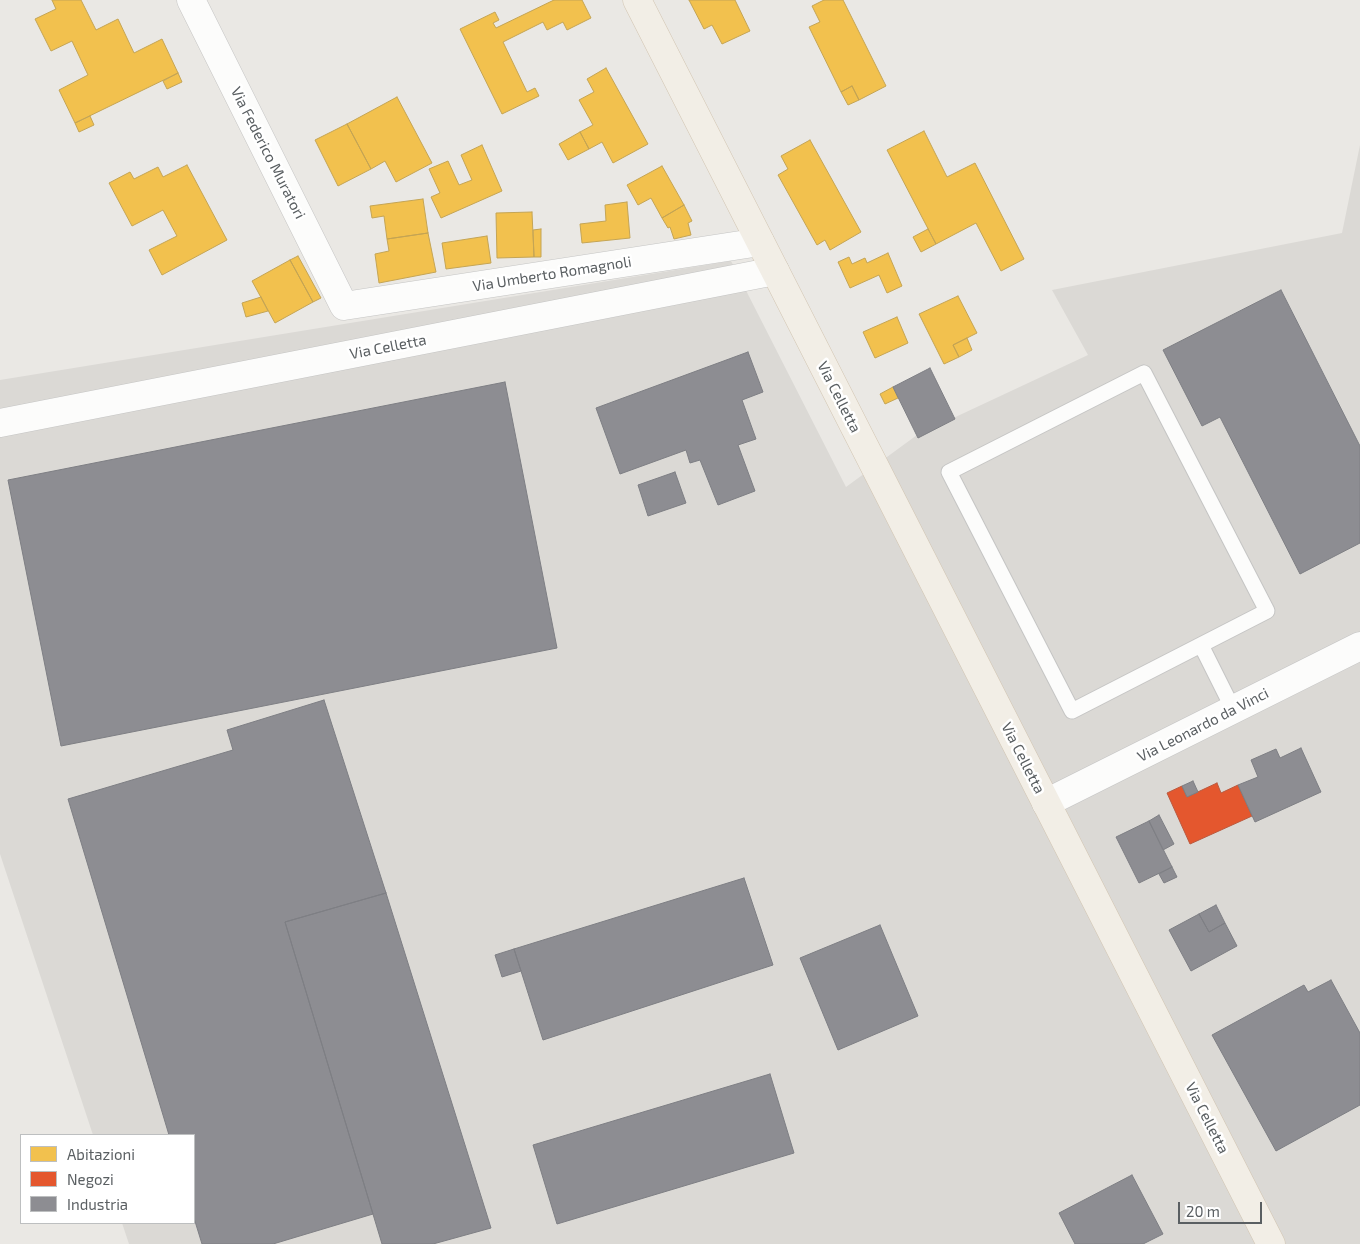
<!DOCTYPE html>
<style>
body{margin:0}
#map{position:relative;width:1360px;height:1244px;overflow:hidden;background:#eae8e4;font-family:"Exo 2",sans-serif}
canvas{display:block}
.legend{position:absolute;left:20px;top:1134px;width:175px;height:90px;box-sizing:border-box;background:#fff;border:1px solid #bdbfc0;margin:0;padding:6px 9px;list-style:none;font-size:15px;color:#5a5f62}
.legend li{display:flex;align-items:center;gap:10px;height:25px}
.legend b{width:25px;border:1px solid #bdbfc0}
.scale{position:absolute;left:1178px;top:1202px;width:84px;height:22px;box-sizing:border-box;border:2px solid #5a5f62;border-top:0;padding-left:6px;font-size:15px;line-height:18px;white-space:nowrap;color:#5a5f62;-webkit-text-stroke:4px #fff;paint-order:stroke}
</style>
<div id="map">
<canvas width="1360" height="1244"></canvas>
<ul class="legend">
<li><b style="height:14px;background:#f2c14e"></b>Abitazioni</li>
<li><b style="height:14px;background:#e4572e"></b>Negozi</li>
<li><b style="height:14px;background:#8d8d92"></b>Industria</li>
</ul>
<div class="scale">20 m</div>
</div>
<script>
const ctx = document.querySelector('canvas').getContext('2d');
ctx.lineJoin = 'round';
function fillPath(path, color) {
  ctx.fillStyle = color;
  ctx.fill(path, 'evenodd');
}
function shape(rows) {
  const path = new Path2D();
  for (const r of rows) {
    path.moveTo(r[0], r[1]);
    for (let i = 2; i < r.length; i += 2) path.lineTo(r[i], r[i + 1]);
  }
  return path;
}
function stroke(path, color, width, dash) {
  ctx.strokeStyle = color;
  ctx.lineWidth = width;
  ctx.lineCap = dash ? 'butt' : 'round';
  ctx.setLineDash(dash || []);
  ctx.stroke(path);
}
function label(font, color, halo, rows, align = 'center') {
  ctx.font = font + ' "Exo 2",sans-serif';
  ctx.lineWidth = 5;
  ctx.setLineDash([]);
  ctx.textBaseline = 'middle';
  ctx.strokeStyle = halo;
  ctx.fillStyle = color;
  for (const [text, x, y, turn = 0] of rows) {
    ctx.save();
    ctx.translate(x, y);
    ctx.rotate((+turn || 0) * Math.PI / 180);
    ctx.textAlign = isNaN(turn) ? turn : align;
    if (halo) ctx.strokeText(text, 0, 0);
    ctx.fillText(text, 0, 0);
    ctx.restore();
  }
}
fillPath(shape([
 [1360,145,1360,1244,129,1244,122,1223,194,1223,194,1135,93,1135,0,854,0,380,731,261,846,487,917,435,1088,355,1052,290,1342,233]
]), '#dbd9d5');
const homes = shape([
 [52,0,81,0,96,30,118,19,134,53,162,39,178,73,75,123,59,90,88,75,72,41,51,51,35,19,56,9,52,0],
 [554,0,582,0,591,18,567,30,563,22,547,30,543,22,503,42,527,92,535,88,539,96,502,114,460,29,495,12,499,20,493,23,496,28,554,0],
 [689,0,735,0,750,31,722,44,712,25,704,29,689,0],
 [824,0,843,0,886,86,859,100,852,86,841,92,809,27,820,22,812,6,824,0],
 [606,68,648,144,613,163,602,142,589,149,580,132,593,125,579,100,594,92,587,79,606,68],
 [178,73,182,82,167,89,163,81,178,73],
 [852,86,859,100,848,105,841,92,852,86],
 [397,97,432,163,396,182,385,161,371,169,347,124,397,97],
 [90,116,94,125,79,132,75,123,90,116],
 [347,124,371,169,338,186,315,140,347,124],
 [924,131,947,177,975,163,1024,259,1001,271,976,223,936,244,887,150,924,131],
 [580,132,589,149,568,160,559,144,580,132],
 [810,140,861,232,830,250,825,240,817,245,778,175,788,169,781,156,810,140],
 [482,145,502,191,441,218,431,197,440,193,429,169,448,161,459,185,472,180,461,155,482,145],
 [187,165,227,240,162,275,149,250,177,236,163,210,132,226,109,183,130,172,134,179,158,167,163,177,187,165],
 [662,166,684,205,662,218,651,198,638,205,627,185,662,166],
 [423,199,428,233,387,239,384,216,372,218,370,206,423,199],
 [627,202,630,238,582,243,580,224,606,221,605,205,627,202],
 [684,205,692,221,688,223,691,235,674,239,670,227,668,228,662,218,684,205],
 [532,212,534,257,497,258,496,213,532,212],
 [541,229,541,257,534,257,533,230,541,229],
 [928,229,936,244,921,252,913,237,928,229],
 [428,233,436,272,379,283,375,254,389,251,387,239,428,233],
 [487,236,491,263,446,269,442,243,487,236],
 [888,253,902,286,887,293,879,275,850,288,838,262,849,257,852,264,865,258,867,263,888,253],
 [298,256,321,298,313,302,290,260,298,256],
 [290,260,313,302,275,323,252,281,290,260],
 [958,296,977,333,953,345,959,357,944,364,919,314,958,296],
 [261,297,268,311,246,317,242,303,261,297],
 [897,317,908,343,875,358,863,332,897,317],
 [967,338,972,350,959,357,953,345,967,338],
 [893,387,898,398,885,404,880,394,893,387]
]);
fillPath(homes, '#f2c14e');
stroke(homes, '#c4a454', 1);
const shops = shape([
 [1217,783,1221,793,1238,785,1252,816,1190,844,1167,793,1182,786,1187,797,1217,783]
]);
fillPath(shops, '#e4572e');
stroke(shops, '#bb593e', 1);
const industry = shape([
 [1281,290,1360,446,1360,543,1300,574,1220,417,1202,426,1163,350,1281,290],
 [748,352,763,392,742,400,756,439,738,445,755,491,718,505,700,460,690,463,686,450,620,474,596,408,748,352],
 [930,368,955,419,918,438,893,387,930,368],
 [505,382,557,648,61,746,8,480,505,382],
 [675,472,686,503,648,516,638,485,675,472],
 [324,700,386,893,285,922,373,1214,273,1244,202,1244,194,1218,194,1135,169,1135,68,799,233,750,227,730,324,700],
 [1301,748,1321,792,1255,822,1238,785,1258,777,1251,760,1276,749,1280,758,1301,748],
 [1193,781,1198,792,1187,797,1182,786,1193,781],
 [1159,815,1174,844,1163,850,1149,821,1159,815],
 [1149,821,1172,867,1139,883,1116,837,1149,821],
 [1172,867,1177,877,1164,883,1159,874,1172,867],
 [744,878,773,965,543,1040,514,949,744,878],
 [386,893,491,1228,433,1244,382,1244,285,922,386,893],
 [1216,905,1225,923,1209,932,1199,914,1216,905],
 [1199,914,1209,932,1225,923,1237,946,1191,971,1169,930,1199,914],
 [880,925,918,1016,838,1050,800,958,880,925],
 [514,949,521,971,502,977,495,955,514,949],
 [1331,980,1360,1033,1360,1105,1276,1151,1212,1035,1304,985,1308,992,1331,980],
 [770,1074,794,1153,557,1224,533,1145,770,1074],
 [1132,1175,1163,1234,1143,1244,1075,1244,1059,1213,1132,1175]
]);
fillPath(industry, '#8d8d92');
stroke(industry, '#7e7f84', 1);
const service = shape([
 [1144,373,1267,611,1072,711,949,472,1144,373],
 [1201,645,1233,709]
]);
const minor = shape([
 [191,0,344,306,760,242],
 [0,423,775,271],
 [1046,803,1360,646]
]);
const primary = shape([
 [637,0,1271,1244]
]);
stroke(service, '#c5c5c4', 17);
stroke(minor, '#c5c5c4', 29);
stroke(primary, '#d2c5b2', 29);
stroke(service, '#fcfcfb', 15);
stroke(minor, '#fcfcfb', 28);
stroke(primary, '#f2eee6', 28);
label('15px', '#5a5f62', '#fff', [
 ["Via Federico Muratori",268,153,63],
 ["Via Umberto Romagnoli",552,274,-9],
 ["Via Celletta",388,347,-11],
 ["Via Celletta",839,397,63],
 ["Via Leonardo da Vinci",1203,725,-27],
 ["Via Celletta",1023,758,63],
 ["Via Celletta",1207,1118,63]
]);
</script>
